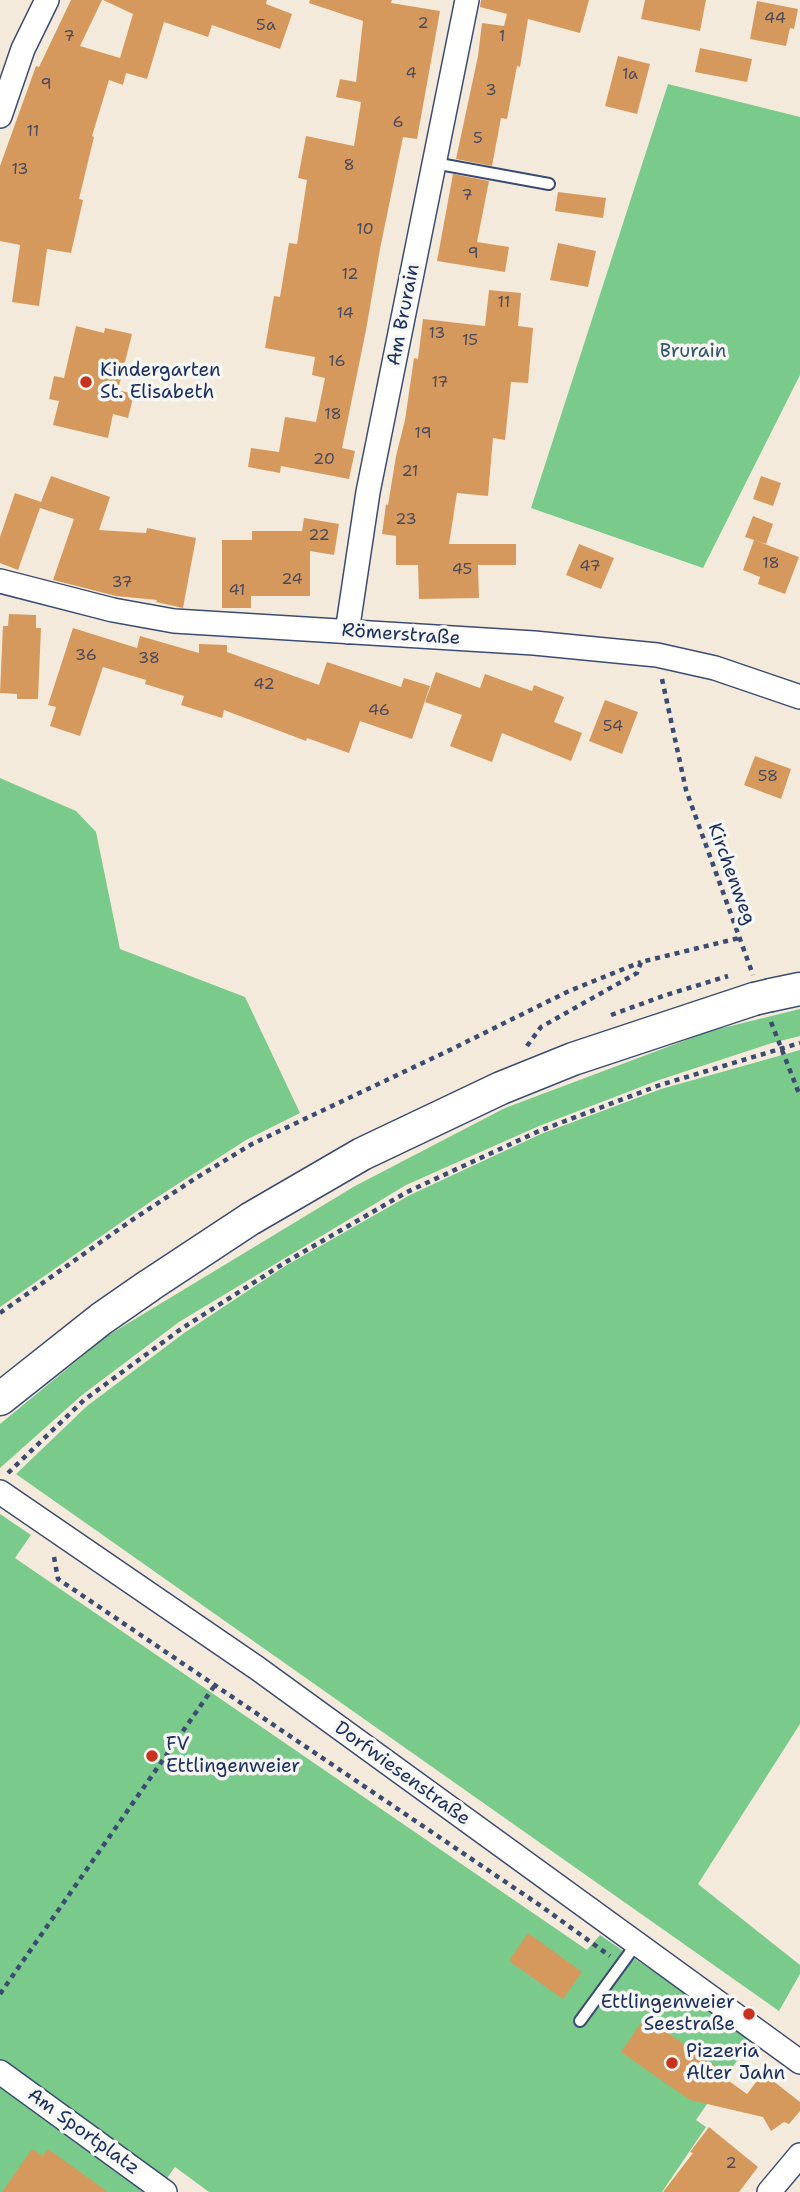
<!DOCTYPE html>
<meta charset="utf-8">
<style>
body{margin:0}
canvas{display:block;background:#f4eadb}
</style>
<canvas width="800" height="2192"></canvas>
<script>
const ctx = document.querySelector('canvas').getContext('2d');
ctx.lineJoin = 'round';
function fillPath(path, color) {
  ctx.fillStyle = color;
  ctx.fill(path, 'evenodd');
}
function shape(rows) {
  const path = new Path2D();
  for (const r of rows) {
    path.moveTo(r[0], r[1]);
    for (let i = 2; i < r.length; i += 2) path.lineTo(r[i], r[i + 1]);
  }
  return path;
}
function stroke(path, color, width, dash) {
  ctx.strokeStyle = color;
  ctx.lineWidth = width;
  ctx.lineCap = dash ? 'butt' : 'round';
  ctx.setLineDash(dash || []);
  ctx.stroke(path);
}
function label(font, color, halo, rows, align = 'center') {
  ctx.font = font + ' "Shantell Sans",sans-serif';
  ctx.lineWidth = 7;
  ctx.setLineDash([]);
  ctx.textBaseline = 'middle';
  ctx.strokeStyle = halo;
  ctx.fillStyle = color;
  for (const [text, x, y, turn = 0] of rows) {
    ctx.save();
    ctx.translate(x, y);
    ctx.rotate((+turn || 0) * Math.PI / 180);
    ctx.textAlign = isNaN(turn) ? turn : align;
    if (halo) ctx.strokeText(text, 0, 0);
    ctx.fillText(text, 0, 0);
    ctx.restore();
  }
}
fillPath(shape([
 [668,84,800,117,800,375,703,568,531,508],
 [0,778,76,811,96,832,120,949,245,997,300,1113,246,1140,153,1200,0,1307],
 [800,1009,800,1036,772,1043,659,1080,539,1126,406,1185,179,1322,82,1395,0,1468,0,1424,107,1336,355,1186,505,1108,710,1031],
 [800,1050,800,1724,698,1884,800,1965,800,1974,779,2011,16,1474,87,1406,184,1333,287,1265,410,1195,541,1134,661,1089],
 [0,1514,31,1535,15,1558,587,1950,600,1935,752,2039,696,2120,706,2127,662,2192,209,2192,175,2167,157,2192,0,2192]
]), '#7aca8b');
fillPath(shape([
 [71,0,102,0,80,46,120,58,133,14,103,0,267,0,266,4,292,14,280,49,212,25,208,37,164,22,147,79,126,73,123,85,109,80,92,136,94,137,79,199,83,200,71,253,47,249,39,306,12,302,20,245,0,241,0,166,36,66,39,67],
 [310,0,392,0,391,3,440,11,417,139,403,137,380,249,366,330,342,448,355,451,349,479,281,466,280,473,248,467,251,448,279,452,285,417,316,422,325,378,312,375,315,357,265,348,274,296,280,297,289,243,297,244,307,180,298,178,306,136,354,146,361,102,336,97,340,79,356,82,363,21,309,3],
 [481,0,589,0,580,33,528,19,520,67,517,66,507,119,501,118,492,166,456,159,478,56,482,23,504,26,507,14,480,7],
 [645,0,706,0,700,31,641,19],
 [757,1,798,9,794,29,790,28,786,46,750,39],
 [700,48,752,59,747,82,695,72],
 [618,56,650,64,637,114,605,106],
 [453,174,489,181,477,242,509,247,505,272,437,261],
 [558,192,606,198,603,218,555,211],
 [558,243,596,251,588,287,550,280],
 [489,290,521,293,518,326,533,328,528,383,511,382,505,440,493,438,488,496,457,493,449,544,516,544,516,565,478,565,479,598,419,599,418,565,396,565,396,536,382,534,386,504,388,505,396,456,405,420,414,358,418,359,423,319,485,326],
 [76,326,104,333,105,328,132,334,118,390,134,394,128,418,113,414,108,438,53,425,59,401,49,399,54,376,64,378],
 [51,476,110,497,99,530,146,533,147,528,196,538,183,608,156,602,157,600,116,596,53,580,74,519,40,508,18,570,0,563,0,537,15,493,41,502],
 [761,476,781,483,773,506,753,499],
 [753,516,773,524,766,544,745,537],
 [304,518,339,524,334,555,310,551,310,596,251,596,251,608,222,608,222,540,252,540,252,531,302,531],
 [754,540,799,557,785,594,758,584,760,577,743,570],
 [579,544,614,558,601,589,566,575],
 [9,614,36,615,36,628,41,628,38,699,17,699,17,694,0,693,3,626,8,626],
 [73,628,137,648,140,636,199,653,199,644,227,645,227,652,319,685,327,662,401,687,404,678,430,686,412,739,360,721,349,753,307,738,306,741,224,710,222,718,181,705,184,696,145,684,146,680,103,667,80,736,50,726,56,707,48,705],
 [436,672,480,688,485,674,532,691,534,685,564,697,554,722,582,733,571,761,502,733,492,762,450,746,462,715,425,702],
 [605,700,638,712,622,754,589,741],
 [755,756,791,769,781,799,744,785],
 [528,1933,582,1972,563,1999,509,1961],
 [645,2017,717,2067,715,2071,747,2094,763,2073,800,2102,800,2111,789,2124,784,2122,771,2131,763,2117,690,2100,621,2052],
 [709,2127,758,2167,739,2192,663,2192,693,2153,690,2152],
 [32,2149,43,2156,48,2149,108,2192,2,2192]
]), '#d6995d');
const service = shape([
 [434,163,549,184],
 [580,2021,637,1943]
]);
const minor = shape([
 [0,116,23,49,47,0],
 [0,581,113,610,174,621,534,643,657,655,715,668,800,697],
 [347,632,368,492,467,0],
 [0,1492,257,1668,800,2062],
 [0,2072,165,2192],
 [769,2192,800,2155]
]);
const secondary = shape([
 [771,995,800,989],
 [0,1399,101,1319,150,1285,250,1219,362,1154,501,1088,573,1059,754,999]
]);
stroke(service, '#3c4b71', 14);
stroke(minor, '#3c4b71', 26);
stroke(secondary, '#3c4b71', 35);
stroke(shape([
 [662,679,686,790,753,975],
 [611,1015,666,995,728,976],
 [771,1022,800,1096],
 [527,1046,541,1027,637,973,641,962,739,938],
 [0,1313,132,1220,196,1178,252,1144,452,1049,569,991,641,962],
 [8,1473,84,1400,181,1329,286,1262,407,1192,539,1131,660,1085,800,1043],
 [54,1557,58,1579,541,1906,610,1956],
 [0,1994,215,1685]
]), '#3c4b71', 4.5, [5, 5]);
stroke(service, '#fff', 10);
stroke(minor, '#fff', 23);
stroke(secondary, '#fff', 32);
const secondaryBridge = shape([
 [754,999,771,995]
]);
stroke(secondaryBridge, '#3c4b71', 35, []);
stroke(secondaryBridge, '#fff', 32);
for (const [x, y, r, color] of [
 [86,382,7,"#c8321e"],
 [152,1756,7,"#c8321e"],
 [749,2014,7,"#c8321e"],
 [672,2063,7,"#c8321e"]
]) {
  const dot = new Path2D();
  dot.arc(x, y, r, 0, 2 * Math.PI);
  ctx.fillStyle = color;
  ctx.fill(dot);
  stroke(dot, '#f6f6f2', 2.5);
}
label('16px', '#4a4a5e', null, [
 ["44",775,19],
 ["2",423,24],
 ["5a",266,26],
 ["7",69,37],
 ["1",502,37],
 ["4",411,74],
 ["1a",630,75],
 ["9",46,85],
 ["3",491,91],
 ["6",398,123],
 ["11",33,132],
 ["5",478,139],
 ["8",349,166],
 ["13",20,170],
 ["7",467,196],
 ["10",365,230],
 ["9",473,254],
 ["12",350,275],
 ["11",504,303],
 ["14",345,314],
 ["13",437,334],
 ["15",470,341],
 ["16",337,362],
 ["17",440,383],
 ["18",333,415],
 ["19",423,434],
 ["20",324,460],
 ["21",410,472],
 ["23",406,520],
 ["22",319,536],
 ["18",771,564],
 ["47",590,567],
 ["45",462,570],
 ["24",292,580],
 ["37",122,583],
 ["41",237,591],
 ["36",86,656],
 ["38",149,659],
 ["42",264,685],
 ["46",379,711],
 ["54",613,727],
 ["58",768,777],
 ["2",731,2164]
]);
label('19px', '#1b2f5e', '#f6f6f2', [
 ["Am Brurain",404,315,-79],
 ["Römerstraße",401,635,4],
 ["Kirchenweg",731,874,70],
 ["Dorfwiesenstraße",402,1774,36],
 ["Am Sportplatz",83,2132,36]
]);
label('19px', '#335669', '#f6f6f2', [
 ["Brurain",693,352]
]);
label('19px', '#1b2f5e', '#f6f6f2', [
 ["Kindergarten",100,371],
 ["St. Elisabeth",100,393],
 ["FV",166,1745],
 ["Ettlingenweier",166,1767],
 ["Ettlingenweier",735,2003,"right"],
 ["Seestraße",735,2025,"right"],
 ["Pizzeria",686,2052],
 ["Alter Jahn",686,2074]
], 'left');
</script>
